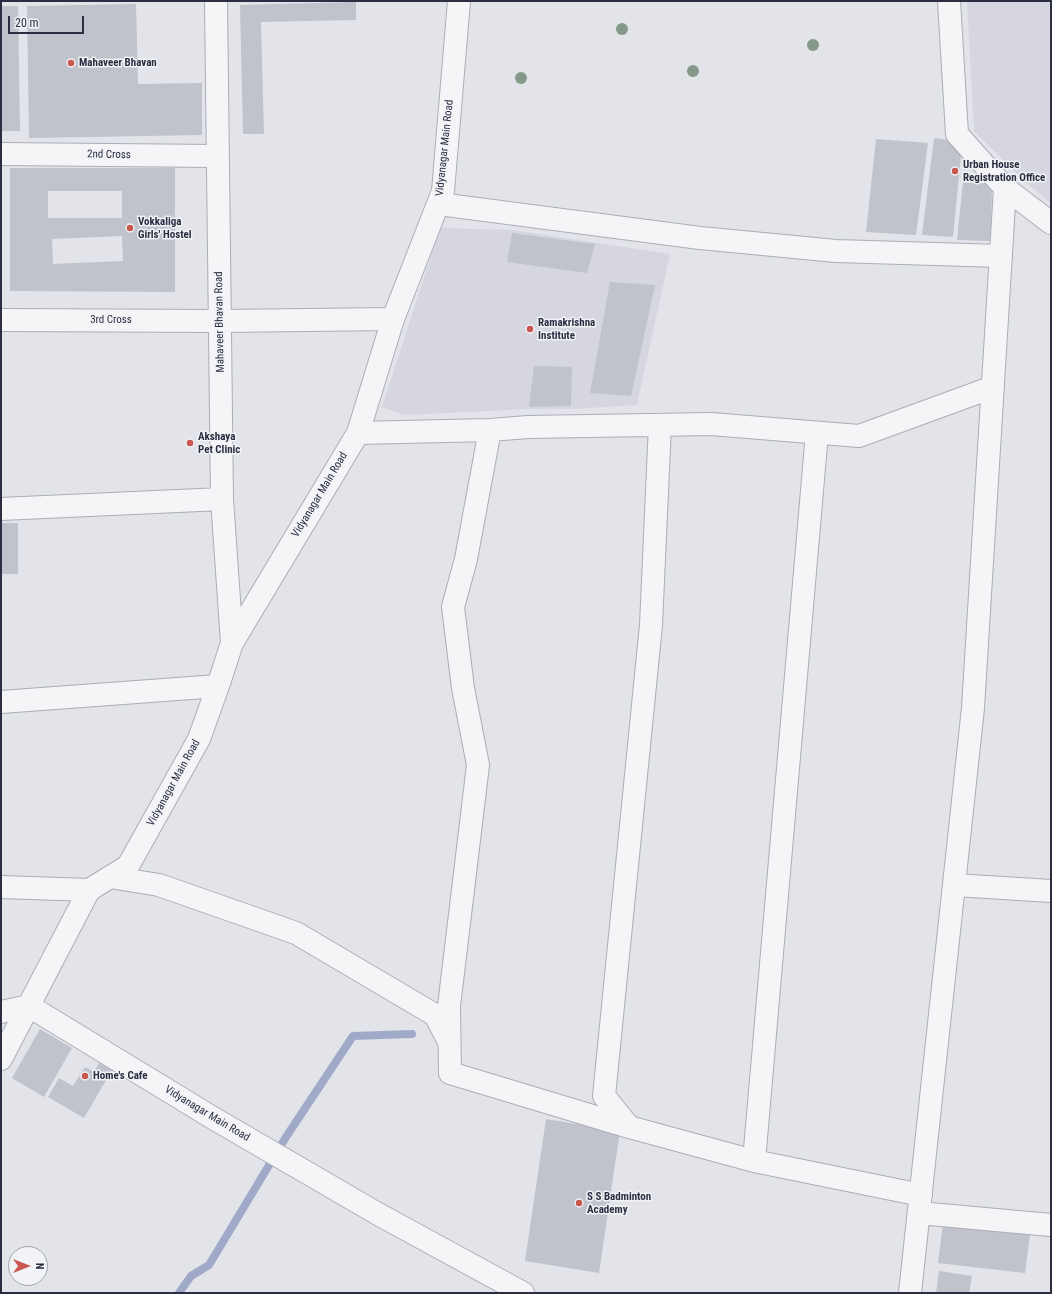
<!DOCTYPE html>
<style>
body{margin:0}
#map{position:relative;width:1052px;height:1294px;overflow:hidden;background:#e2e4ea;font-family:"Roboto Condensed",sans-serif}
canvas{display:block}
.frame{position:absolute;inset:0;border:2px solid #2b2e41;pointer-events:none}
.north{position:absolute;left:8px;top:1246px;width:40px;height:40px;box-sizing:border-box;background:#f2f3f7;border:1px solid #a2a4ae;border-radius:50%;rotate:90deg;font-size:11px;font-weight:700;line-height:16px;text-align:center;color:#2b2e41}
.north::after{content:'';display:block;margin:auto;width:14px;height:18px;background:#c8574f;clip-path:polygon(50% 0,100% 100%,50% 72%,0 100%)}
.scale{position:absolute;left:8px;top:16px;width:76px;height:18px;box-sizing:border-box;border:2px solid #2b2e41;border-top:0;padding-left:5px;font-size:12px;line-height:14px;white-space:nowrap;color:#2b2e41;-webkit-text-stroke:3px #f2f3f7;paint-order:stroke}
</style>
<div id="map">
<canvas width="1052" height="1294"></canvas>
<div class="frame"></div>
<div class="north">N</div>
<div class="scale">20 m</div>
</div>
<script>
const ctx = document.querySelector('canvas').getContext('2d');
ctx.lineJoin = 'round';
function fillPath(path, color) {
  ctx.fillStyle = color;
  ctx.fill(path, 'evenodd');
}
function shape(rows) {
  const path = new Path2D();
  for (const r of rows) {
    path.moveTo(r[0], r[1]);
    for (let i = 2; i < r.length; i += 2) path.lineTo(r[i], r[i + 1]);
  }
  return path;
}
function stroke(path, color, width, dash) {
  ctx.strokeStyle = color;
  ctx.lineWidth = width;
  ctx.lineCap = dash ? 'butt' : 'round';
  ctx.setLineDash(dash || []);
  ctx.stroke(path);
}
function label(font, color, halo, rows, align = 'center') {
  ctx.font = font + ' "Roboto Condensed",sans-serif';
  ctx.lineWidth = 3;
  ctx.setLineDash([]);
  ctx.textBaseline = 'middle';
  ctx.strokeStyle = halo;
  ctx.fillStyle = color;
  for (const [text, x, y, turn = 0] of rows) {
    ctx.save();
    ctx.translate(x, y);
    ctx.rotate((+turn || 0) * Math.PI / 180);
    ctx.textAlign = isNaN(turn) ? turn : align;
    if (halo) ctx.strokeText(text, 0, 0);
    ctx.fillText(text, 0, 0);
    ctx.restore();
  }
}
fillPath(shape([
 [967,1,1051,1,1051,203,1025,182,974,131],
 [440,228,513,230,670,254,637,405,571,409,531,409,404,415,382,407]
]), '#d5d6df');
stroke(shape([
 [179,1293,191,1276,209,1265,286,1137,353,1036,412,1034]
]), '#a0aac8', 8);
fillPath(shape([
 [356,2,356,20,261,22,264,134,243,134,240,5],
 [136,4,138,84,202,83,202,135,29,138,27,6],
 [1,6,18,6,20,131,1,131],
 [934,138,957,141,961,155,953,237,922,235],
 [876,139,928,143,916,235,866,232],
 [10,168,175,168,175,292,10,291],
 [48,191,122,191,122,218,48,218],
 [122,236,123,261,53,264,52,239],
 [963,182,992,184,991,241,957,240],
 [512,233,595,244,587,273,507,262],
 [610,282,655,285,631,396,590,393],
 [534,366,572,367,571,406,529,407],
 [1,523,18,523,18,574,1,574],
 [40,1029,72,1048,44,1097,12,1078],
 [99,1063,112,1070,84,1118,48,1097,59,1078,73,1086,85,1067,94,1072],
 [546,1119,620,1131,599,1273,525,1261],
 [943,1224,1030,1235,1025,1273,938,1263],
 [939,1271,972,1276,969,1293,936,1293]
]), '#c0c2cc');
const street = shape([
 [216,1,222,499,232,643],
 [1,154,217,156],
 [1005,188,1051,223],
 [439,204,700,238,836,251,1001,256],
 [1,320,220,321,393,319],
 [660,425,651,625,604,1096,629,1127,754,1161],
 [490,430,466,559,453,607,463,688,478,765,449,1006,450,1073,629,1127],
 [358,433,490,430,528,427,711,424,859,436,993,387],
 [817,433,754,1161,921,1195],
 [1,509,222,499],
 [1,702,218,686],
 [110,877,159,885,296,933,435,1015,448,1040],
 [955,885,1051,891],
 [1,887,89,890],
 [29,1006,213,1118,378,1214,523,1293],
 [1,1012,29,1006],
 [1,1059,89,890,128,866,199,739,218,686,232,643,358,433,393,319,443,191,459,1],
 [919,1213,1051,1225],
 [910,1293,973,708,1005,188,957,134,949,1]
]);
stroke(street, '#abadb7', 24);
stroke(street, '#f5f5f8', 22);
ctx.fillStyle = '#859989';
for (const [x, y] of [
 [622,29],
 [813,45],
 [693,71],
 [521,78]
]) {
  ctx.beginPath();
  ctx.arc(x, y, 6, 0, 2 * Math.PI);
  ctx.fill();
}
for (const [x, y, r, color] of [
 [71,63,4,"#c8574f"],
 [955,171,4,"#c8574f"],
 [130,228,4,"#c8574f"],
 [530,329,4,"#c8574f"],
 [190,443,4,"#c8574f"],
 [85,1076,4,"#c8574f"],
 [579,1203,4,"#c8574f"]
]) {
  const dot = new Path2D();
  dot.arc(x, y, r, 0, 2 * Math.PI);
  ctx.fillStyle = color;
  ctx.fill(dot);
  stroke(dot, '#f2f3f7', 1.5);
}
label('bold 11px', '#2b2e41', '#f2f3f7', [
 ["Mahaveer Bhavan",79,63],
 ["Urban House",963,165],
 ["Registration Office",963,178],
 ["Vokkaliga",138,222],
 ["Girls' Hostel",138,235],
 ["Ramakrishna",538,323],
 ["Institute",538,336],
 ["Akshaya",198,437],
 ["Pet Clinic",198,450],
 ["Home's Cafe",93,1076],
 ["S S Badminton",587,1197],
 ["Academy",587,1210]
], 'left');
label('11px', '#2b2e41', '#f2f3f7', [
 ["Vidyanagar Main Road",445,148,-84],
 ["2nd Cross",109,155,1],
 ["3rd Cross",111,320],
 ["Mahaveer Bhavan Road",220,322,-91],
 ["Vidyanagar Main Road",320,495,-59],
 ["Vidyanagar Main Road",174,783,-61],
 ["Vidyanagar Main Road",207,1114,31]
]);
</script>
